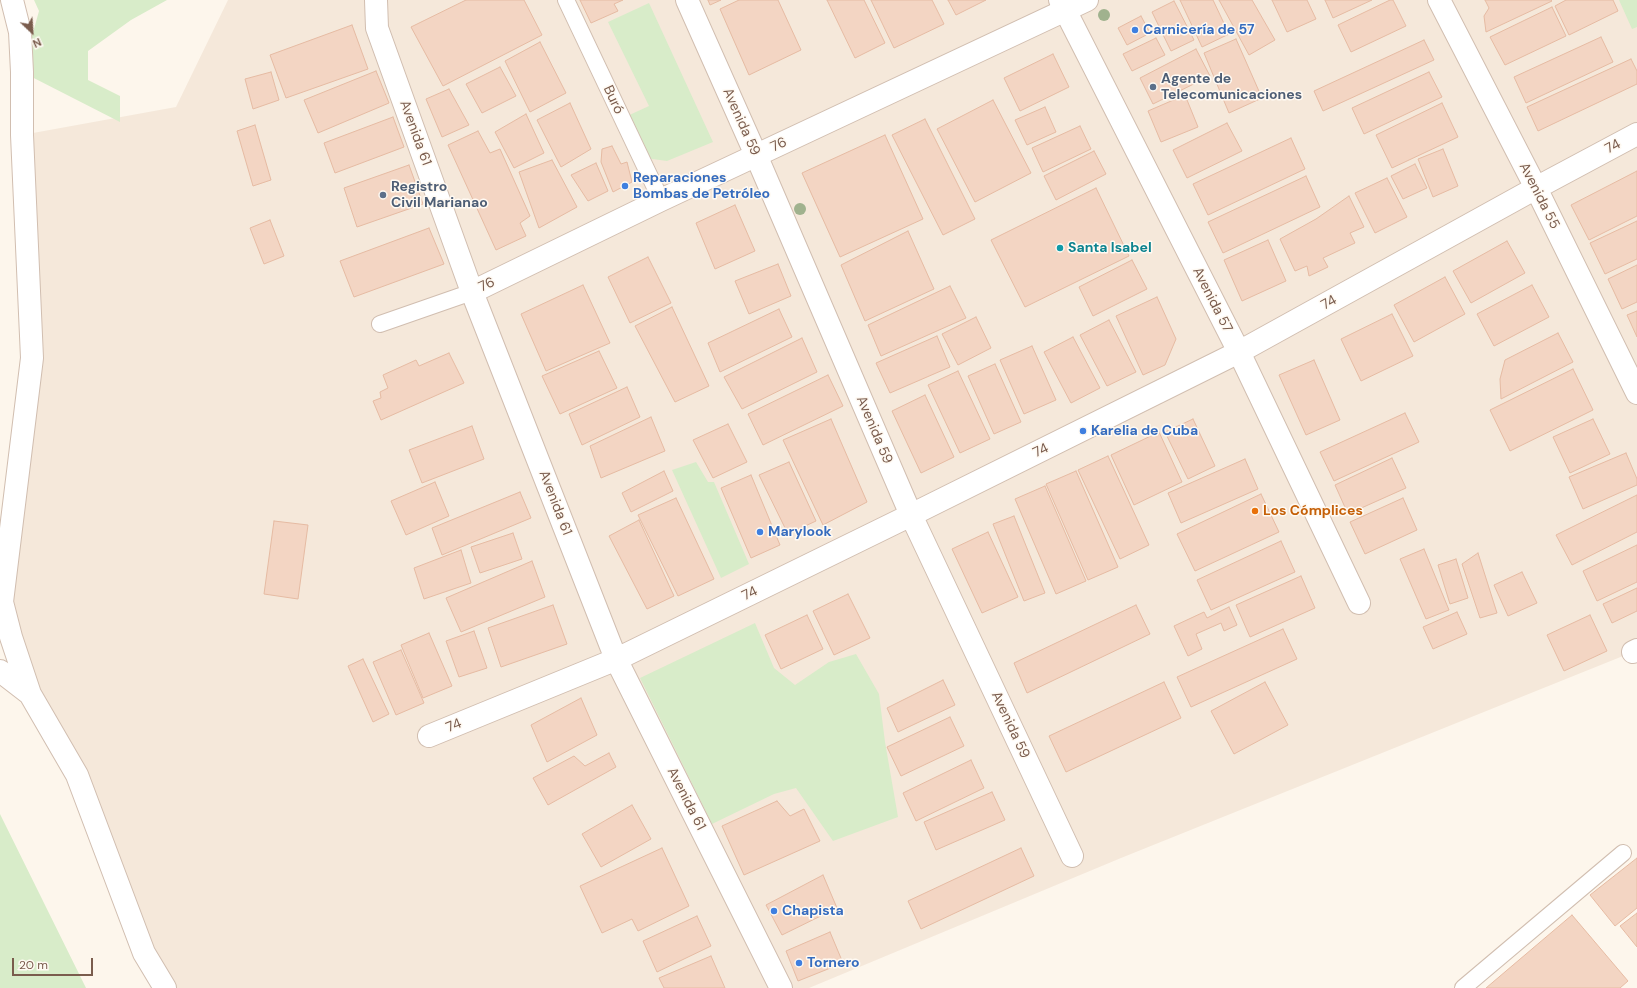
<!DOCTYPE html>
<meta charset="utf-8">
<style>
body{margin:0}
#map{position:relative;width:1637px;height:988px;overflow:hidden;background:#fdf6ec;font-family:"DM Sans",sans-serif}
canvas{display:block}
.north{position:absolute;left:12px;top:12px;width:40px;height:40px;-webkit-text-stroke:3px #fffaf3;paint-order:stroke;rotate:155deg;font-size:11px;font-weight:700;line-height:16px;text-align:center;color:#7a5c4d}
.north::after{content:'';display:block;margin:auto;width:14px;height:18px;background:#7a5c4d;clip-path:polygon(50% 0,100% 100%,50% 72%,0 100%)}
.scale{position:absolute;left:12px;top:958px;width:81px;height:18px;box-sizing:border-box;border:2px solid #7a5c4d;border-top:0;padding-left:5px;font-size:12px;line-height:14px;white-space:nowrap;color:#7a5c4d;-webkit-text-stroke:3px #fffaf3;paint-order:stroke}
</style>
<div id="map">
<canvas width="1637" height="988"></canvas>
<div class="north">N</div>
<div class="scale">20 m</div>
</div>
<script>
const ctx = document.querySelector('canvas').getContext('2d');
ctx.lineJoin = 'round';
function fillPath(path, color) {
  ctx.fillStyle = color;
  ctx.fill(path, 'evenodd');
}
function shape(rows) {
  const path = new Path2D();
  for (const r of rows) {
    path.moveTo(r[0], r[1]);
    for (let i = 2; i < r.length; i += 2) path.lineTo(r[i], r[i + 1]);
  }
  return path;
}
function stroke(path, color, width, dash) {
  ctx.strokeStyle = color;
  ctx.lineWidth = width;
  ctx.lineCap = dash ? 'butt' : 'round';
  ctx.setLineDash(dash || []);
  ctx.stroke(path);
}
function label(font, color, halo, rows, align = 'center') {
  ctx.font = font + ' "DM Sans",sans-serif';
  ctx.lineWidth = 3;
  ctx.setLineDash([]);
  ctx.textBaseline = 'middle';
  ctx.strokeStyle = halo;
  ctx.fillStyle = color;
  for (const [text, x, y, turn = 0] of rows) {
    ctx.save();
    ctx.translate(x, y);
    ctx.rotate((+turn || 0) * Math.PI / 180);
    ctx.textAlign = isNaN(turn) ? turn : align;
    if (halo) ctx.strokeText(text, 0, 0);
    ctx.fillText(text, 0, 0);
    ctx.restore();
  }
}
fillPath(shape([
 [228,0,1637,0,1637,658,1633,652,1121,858,809,988,165,988,2,602,32,358,22,135,176,107]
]), '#f5e8da');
fillPath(shape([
 [34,0,167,0,131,20,88,51,88,80,120,96,120,122,22,72,39,11],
 [1619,0,1637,0,1637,27,1632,29],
 [649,3,713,142,667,161,645,158,625,117,649,106,608,22],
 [696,462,708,482,714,482,749,564,721,578,672,470],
 [755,623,774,668,795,685,829,662,856,654,879,694,885,742,898,817,833,841,796,788,774,794,712,824,640,678],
 [0,814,86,988,0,988]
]), '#d8ecc9');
const building = shape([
 [466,0,524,0,542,35,443,86,411,27,466,0],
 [580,0,623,0,614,4,618,11,591,23,580,0],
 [708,0,721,0,710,5,708,0],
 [739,0,778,0,801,50,749,75,720,9,739,0],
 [827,0,864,0,885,43,855,58,827,0],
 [871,0,932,0,944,24,894,48,871,0],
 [948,0,986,0,956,15,948,0],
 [1180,0,1213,0,1229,34,1202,47,1180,0],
 [1219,0,1252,0,1275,40,1249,55,1219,0],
 [1272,0,1307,0,1316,19,1287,32,1272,0],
 [1325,0,1372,0,1333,18,1325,0],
 [1390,0,1393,0,1406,26,1351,52,1338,25,1390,0],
 [1485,0,1551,0,1552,1,1486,32,1484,16,1489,8,1485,0],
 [1566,0,1613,0,1618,11,1569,35,1555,6,1566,0],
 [1174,1,1194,40,1171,51,1152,12,1174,1],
 [1552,7,1566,36,1505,65,1490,37,1552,7],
 [1141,16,1150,33,1127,45,1118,28,1141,16],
 [352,25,368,69,286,98,270,55,352,25],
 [1601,37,1613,62,1526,103,1514,77,1601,37],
 [1156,38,1165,55,1132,71,1123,54,1156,38],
 [1236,39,1262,98,1229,113,1204,53,1236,39],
 [1424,40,1434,60,1323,111,1314,91,1424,40],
 [540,42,566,93,530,112,505,61,540,42],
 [1196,49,1210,76,1153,104,1140,78,1196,49],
 [1053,54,1069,87,1020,111,1004,78,1053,54],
 [1631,59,1637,71,1637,84,1538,131,1527,107,1631,59],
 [500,67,516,96,482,113,466,84,500,67],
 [376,71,389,103,318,133,304,100,376,71],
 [271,72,279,100,253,109,245,79,271,72],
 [1429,72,1442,97,1364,134,1352,108,1429,72],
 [449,89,469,125,442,137,426,99,449,89],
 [1185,95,1198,127,1161,142,1148,111,1185,95],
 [993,100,1031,173,975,202,937,129,993,100],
 [570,103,591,149,561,167,537,120,570,103],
 [1442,103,1458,137,1392,168,1376,135,1442,103],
 [1045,107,1056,132,1027,145,1015,120,1045,107],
 [526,114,544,153,514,168,495,132,526,114],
 [393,117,404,147,335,173,324,143,393,117],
 [925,119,975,219,943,235,892,135,925,119],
 [1227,123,1242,151,1187,178,1173,150,1227,123],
 [255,125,271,180,253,186,237,131,255,125],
 [1080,126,1091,149,1043,172,1032,148,1080,126],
 [478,131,490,153,500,149,530,216,520,223,526,236,496,250,448,145,478,131],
 [885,135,923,219,840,257,802,173,885,135],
 [1291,138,1305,169,1208,215,1193,184,1291,138],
 [612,146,621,164,627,162,632,182,613,192,601,162,602,149,612,146],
 [1443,149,1458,186,1433,197,1418,159,1443,149],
 [1094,151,1106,174,1056,200,1044,176,1094,151],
 [552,160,577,207,539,228,519,172,552,160],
 [596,163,608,191,588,201,571,175,596,163],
 [1415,164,1427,188,1403,199,1391,176,1415,164],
 [409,165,423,204,357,227,344,188,409,165],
 [1637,171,1637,216,1589,240,1571,205,1637,171],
 [1306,176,1320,207,1223,253,1208,222,1306,176],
 [1387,178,1407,217,1375,233,1355,193,1387,178],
 [1096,188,1129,256,1025,307,991,240,1096,188],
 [1349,196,1364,227,1350,233,1355,243,1323,258,1328,267,1309,276,1307,266,1295,271,1280,239,1316,219,1349,196],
 [735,205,755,251,715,269,696,223,735,205],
 [270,220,284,256,264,264,250,228,270,220],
 [1637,221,1637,259,1605,274,1590,243,1637,221],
 [429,228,444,264,354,297,340,261,429,228],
 [908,231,934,289,865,321,841,265,908,231],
 [1268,240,1286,281,1242,301,1224,260,1268,240],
 [1507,241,1525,273,1471,303,1453,271,1507,241],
 [648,257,671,303,630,323,608,277,648,257],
 [1132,260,1147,289,1093,316,1079,287,1132,260],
 [778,264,791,296,749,314,735,281,778,264],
 [1637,265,1637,302,1622,309,1608,279,1637,265],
 [1445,277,1465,314,1414,342,1394,305,1445,277],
 [583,285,610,343,546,371,521,314,583,285],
 [1532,285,1549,317,1494,346,1477,314,1532,285],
 [950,286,966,318,881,356,868,325,950,286],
 [1157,297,1176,339,1165,365,1143,375,1116,316,1157,297],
 [672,307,709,386,675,402,635,326,672,307],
 [779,309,792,337,720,372,708,343,779,309],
 [1637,311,1637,337,1627,315,1637,311],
 [1392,314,1413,356,1361,381,1341,339,1392,314],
 [976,317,991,348,958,365,942,334,976,317],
 [1109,320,1136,372,1107,386,1080,335,1109,320],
 [1558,333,1573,362,1501,399,1500,379,1505,360,1558,333],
 [937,336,950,367,890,393,876,363,937,336],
 [1073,337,1100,388,1071,403,1044,352,1073,337],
 [802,338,817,372,742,409,724,377,802,338],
 [1032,346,1056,400,1024,414,1000,360,1032,346],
 [599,351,617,388,560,414,542,376,599,351],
 [449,353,464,383,381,420,373,401,381,398,380,392,388,388,383,375,416,360,419,366,449,353],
 [1314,360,1340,420,1306,435,1279,375,1314,360],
 [995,364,1021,422,994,434,968,376,995,364],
 [1573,369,1593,410,1510,451,1490,410,1573,369],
 [958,371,990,439,960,453,928,385,958,371],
 [828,375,843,406,763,445,748,414,828,375],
 [627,387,640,417,582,445,569,414,627,387],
 [925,395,954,457,921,473,892,411,925,395],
 [1405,413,1419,442,1334,481,1320,452,1405,413],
 [651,417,665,451,601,478,590,446,651,417],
 [831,419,867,502,823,525,783,440,831,419],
 [1193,419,1215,466,1188,479,1165,432,1193,419],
 [1593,419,1610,454,1570,473,1553,437,1593,419],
 [728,424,747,462,713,478,693,440,728,424],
 [472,426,484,459,422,483,409,450,472,426],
 [1159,432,1182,482,1134,505,1111,455,1159,432],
 [1626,453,1637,479,1637,485,1583,509,1569,477,1626,453],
 [1108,456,1149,545,1120,559,1078,470,1108,456],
 [1392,458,1406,488,1348,514,1335,485,1392,458],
 [1245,459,1258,489,1181,523,1168,493,1245,459],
 [789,462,816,521,788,534,759,475,789,462],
 [664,471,673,491,631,512,622,493,664,471],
 [1076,471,1118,567,1088,580,1046,484,1076,471],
 [751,475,780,545,751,558,721,488,751,475],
 [435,482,449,516,406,535,391,501,435,482],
 [1045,486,1086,581,1056,594,1015,499,1045,486],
 [520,492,531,518,442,555,432,528,520,492],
 [1261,494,1279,532,1195,571,1177,534,1261,494],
 [1637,495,1637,532,1572,565,1556,535,1637,495],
 [676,498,714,579,678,596,638,515,676,498],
 [1403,498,1417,530,1365,554,1350,522,1403,498],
 [1014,516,1045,593,1024,601,993,524,1014,516],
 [639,520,674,596,647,609,609,536,639,520],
 [274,521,308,525,298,599,264,594,274,521],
 [988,532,1018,597,982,613,952,549,988,532],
 [513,533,522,559,480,573,471,547,513,533],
 [1281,541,1295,572,1211,610,1197,580,1281,541],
 [1637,545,1637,582,1597,601,1583,571,1637,545],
 [1424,549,1449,610,1426,619,1400,559,1424,549],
 [461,550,471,583,424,599,414,568,461,550],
 [1478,553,1497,613,1480,618,1462,564,1478,553],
 [1456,559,1468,598,1450,604,1438,565,1456,559],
 [532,561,545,597,461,632,446,598,532,561],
 [1522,572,1537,603,1508,616,1494,585,1522,572],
 [1301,576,1315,608,1250,637,1236,605,1301,576],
 [1637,588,1637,611,1612,623,1603,604,1637,588],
 [848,594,870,638,834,655,813,611,848,594],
 [553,605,567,644,501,667,488,628,553,605],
 [1136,605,1150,634,1027,693,1014,663,1136,605],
 [1229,607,1237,625,1224,631,1221,623,1196,634,1202,649,1188,656,1174,626,1204,612,1207,618,1229,607],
 [1457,612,1467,634,1433,649,1423,627,1457,612],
 [807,615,823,649,781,669,765,635,807,615],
 [1590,615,1607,651,1564,671,1547,635,1590,615],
 [1283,629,1297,659,1191,707,1177,677,1283,629],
 [474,631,487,668,459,677,446,641,474,631],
 [429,633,452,686,423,698,401,645,429,633],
 [401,650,424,703,396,715,373,662,401,650],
 [363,659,389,714,373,722,348,666,363,659],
 [943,680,955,705,898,732,887,708,943,680],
 [1164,682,1181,718,1066,772,1049,736,1164,682],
 [1265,682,1288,725,1234,754,1211,711,1265,682],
 [581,698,597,735,547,762,531,725,581,698],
 [950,717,964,746,901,776,887,747,950,717],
 [609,753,616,767,548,805,533,778,574,756,585,766,609,753],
 [971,760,984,788,916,821,903,793,971,760],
 [992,792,1005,820,936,850,924,822,992,792],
 [777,801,790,816,804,809,820,841,744,875,722,826,777,801],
 [632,805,651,839,601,867,582,834,632,805],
 [662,848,689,906,638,931,632,919,602,933,580,886,662,848],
 [1021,848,1034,876,921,929,908,901,1021,848],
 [1637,858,1637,908,1615,926,1590,895,1637,858],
 [823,875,837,908,782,935,766,905,823,875],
 [1637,913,1637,947,1620,926,1637,913],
 [1572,915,1628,981,1620,988,1486,988,1572,915],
 [697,916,711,946,657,972,643,941,697,916],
 [830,932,843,963,798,981,786,951,830,932],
 [711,956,725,988,664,988,659,978,711,956]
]);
fillPath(building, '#f3d5c3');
stroke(building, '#e6bba3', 1);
const service = shape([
 [566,0,661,200],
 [380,324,472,292],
 [1463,988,1623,853]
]);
const minor = shape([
 [12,0,20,32,22,72,22,135,32,358,2,602,11,637,30,694,77,775,144,953,165,988],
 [376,0,377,28,472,292,616,659,781,988],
 [687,0,756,155,911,515,1072,856],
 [1060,0,1239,352,1359,603],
 [1439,0,1536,188,1637,393],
 [1633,652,1637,650],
 [0,671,30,694],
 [429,736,617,659,911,515,1239,352,1536,188,1637,134]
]);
const tertiary = shape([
 [472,292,661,200,1087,0]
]);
stroke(service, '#d1beb0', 18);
stroke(minor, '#d1beb0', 24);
stroke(tertiary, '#d1beb0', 24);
stroke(service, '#fff', 16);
stroke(minor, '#fff', 22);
stroke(tertiary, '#fff', 22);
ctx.fillStyle = '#a0b28e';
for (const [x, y] of [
 [1104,15],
 [800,209]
]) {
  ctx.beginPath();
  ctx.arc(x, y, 6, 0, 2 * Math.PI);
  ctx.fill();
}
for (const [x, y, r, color] of [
 [1135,30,4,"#3f7fe0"],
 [1153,87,4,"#5c6f8a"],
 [625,186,4,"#3f7fe0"],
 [383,195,4,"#5c6f8a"],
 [1060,248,4,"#0f9aa8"],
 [1083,431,4,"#3f7fe0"],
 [1255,511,4,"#e8710a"],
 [760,532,4,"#3f7fe0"],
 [774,911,4,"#3f7fe0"],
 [799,963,4,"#3f7fe0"]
]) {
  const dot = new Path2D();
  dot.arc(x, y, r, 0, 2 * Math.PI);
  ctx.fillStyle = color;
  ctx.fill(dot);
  stroke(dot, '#fffaf3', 1.5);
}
label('bold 14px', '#366cbe', '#fffaf3', [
 ["Carnicería de 57",1143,30],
 ["Reparaciones",633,178],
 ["Bombas de Petróleo",633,194],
 ["Karelia de Cuba",1091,431],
 ["Marylook",768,532],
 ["Chapista",782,911],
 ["Tornero",807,963]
], 'left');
label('bold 14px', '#4e5e75', '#fffaf3', [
 ["Agente de",1161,79],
 ["Telecomunicaciones",1161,95],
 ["Registro",391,187],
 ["Civil Marianao",391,203]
], 'left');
label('14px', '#7a5c4d', '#fffaf3', [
 ["Buró",613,100,65],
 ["Avenida 59",741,122,66],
 ["Avenida 61",415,133,70],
 ["76",779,145,-25],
 ["74",1613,147,-28],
 ["Avenida 55",1539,196,63],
 ["76",487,285,-25],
 ["Avenida 57",1212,300,63],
 ["74",1329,303,-29],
 ["Avenida 59",874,430,67],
 ["74",1041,451,-26],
 ["Avenida 61",555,503,69],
 ["74",750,594,-26],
 ["Avenida 59",1010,725,65],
 ["74",454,726,-22],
 ["Avenida 61",686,799,63]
]);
label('bold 14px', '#0d838f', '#fffaf3', [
 ["Santa Isabel",1068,248]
], 'left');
label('bold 14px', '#c56008', '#fffaf3', [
 ["Los Cómplices",1263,511]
], 'left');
</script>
